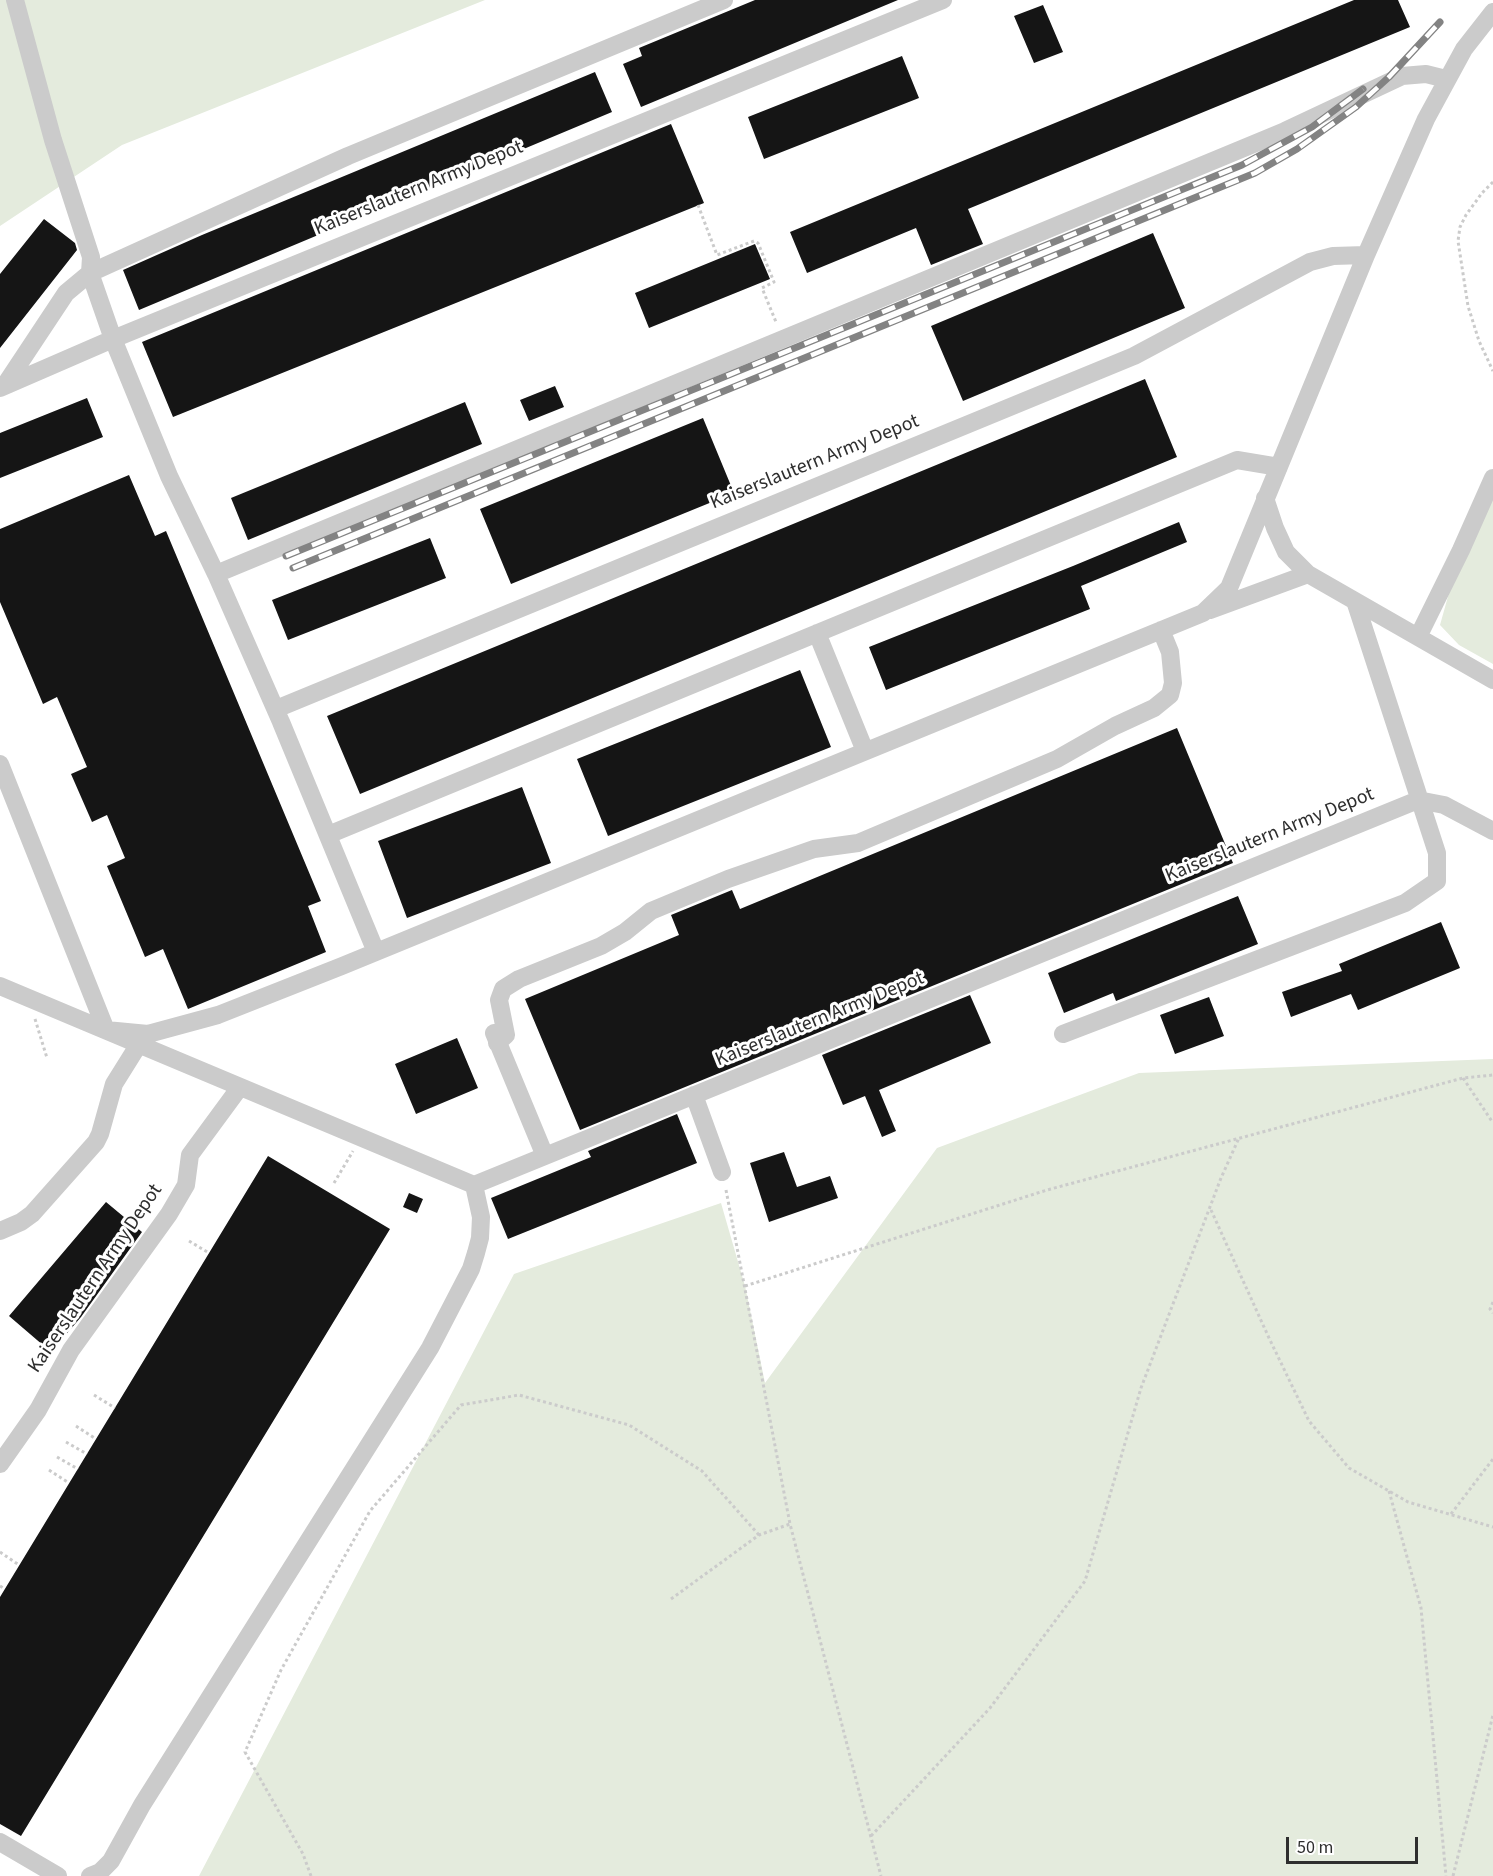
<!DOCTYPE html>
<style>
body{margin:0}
#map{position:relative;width:1493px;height:1876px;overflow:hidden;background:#fff;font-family:"Source Sans 3",sans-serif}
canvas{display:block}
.scale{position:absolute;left:1286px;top:1837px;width:132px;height:27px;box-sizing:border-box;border:3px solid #2e2e2e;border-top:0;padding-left:8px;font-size:18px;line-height:21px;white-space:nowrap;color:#2e2e2e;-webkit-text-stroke:4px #fff;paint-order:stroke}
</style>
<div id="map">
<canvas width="1493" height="1876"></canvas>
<div class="scale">50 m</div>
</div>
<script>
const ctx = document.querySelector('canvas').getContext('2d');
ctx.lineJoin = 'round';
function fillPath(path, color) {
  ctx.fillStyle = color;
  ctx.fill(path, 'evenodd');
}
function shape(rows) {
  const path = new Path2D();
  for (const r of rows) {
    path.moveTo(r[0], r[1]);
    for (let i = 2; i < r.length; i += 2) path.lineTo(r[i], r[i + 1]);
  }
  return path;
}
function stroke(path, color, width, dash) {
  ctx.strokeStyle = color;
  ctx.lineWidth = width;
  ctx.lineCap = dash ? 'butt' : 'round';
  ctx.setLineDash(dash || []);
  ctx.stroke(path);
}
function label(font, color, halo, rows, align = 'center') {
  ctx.font = font + ' "Source Sans 3",sans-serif';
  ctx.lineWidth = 6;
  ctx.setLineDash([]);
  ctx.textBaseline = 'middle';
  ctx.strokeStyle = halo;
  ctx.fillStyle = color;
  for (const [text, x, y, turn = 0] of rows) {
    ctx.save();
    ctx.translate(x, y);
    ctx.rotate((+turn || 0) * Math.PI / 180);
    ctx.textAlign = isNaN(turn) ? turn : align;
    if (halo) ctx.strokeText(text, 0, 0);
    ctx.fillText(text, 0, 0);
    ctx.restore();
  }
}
fillPath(shape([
 [0,0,485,0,122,145,0,226],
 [1493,478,1493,664,1459,645,1440,625,1461,550],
 [1493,1059,1493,1876,199,1876,514,1274,721,1203,745,1286,765,1383,937,1148,1139,1073]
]), '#e4ebdd');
fillPath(shape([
 [755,0,898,0,641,107,623,64,642,56,639,48],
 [1354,0,1398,0,1410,27,968,209,983,244,931,265,916,228,807,273,790,232],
 [1043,5,1063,52,1034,63,1014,16],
 [902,56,919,98,764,159,748,117],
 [595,72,612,112,139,310,123,270,202,235],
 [671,124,704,203,173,417,142,342],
 [44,219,75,243,77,250,0,348,0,274],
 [1153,233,1185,308,963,401,931,326],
 [755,244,770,279,649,328,635,293],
 [1145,379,1177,457,360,794,327,716],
 [555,386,564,407,529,421,520,400],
 [87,398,103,437,0,478,0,433],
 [465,402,482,444,248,540,231,498],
 [703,418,734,493,511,584,480,509],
 [129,475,155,536,166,531,321,901,308,906,326,952,188,1009,163,949,145,957,107,866,125,858,107,815,92,822,71,774,87,767,57,697,43,704,0,602,0,529],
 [1179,522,1187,542,1081,586,1090,609,886,690,869,647,1073,566],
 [430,538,446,578,288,640,272,600],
 [800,670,831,747,608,836,577,759],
 [1177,728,1233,863,580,1130,525,999,679,935,671,915,732,890,740,909],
 [522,787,551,863,407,918,378,841],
 [1238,896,1258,944,1116,1001,1113,993,1064,1013,1048,973],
 [1441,922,1460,968,1358,1010,1351,994,1291,1017,1282,992,1342,971,1339,964],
 [970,995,991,1043,879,1090,896,1131,882,1137,865,1096,843,1105,822,1055],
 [1209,997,1224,1036,1175,1054,1160,1015],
 [457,1038,478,1088,416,1114,395,1064],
 [677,1114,697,1163,508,1239,491,1198,591,1157,588,1151],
 [784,1152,797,1187,830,1176,838,1198,769,1222,750,1163],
 [268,1156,390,1229,21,1836,0,1824,0,1597],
 [409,1193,423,1199,417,1213,403,1207],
 [106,1202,142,1232,81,1317,51,1352,9,1316]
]), '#151515');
stroke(shape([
 [1493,182,1482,193,1466,215,1460,227,1458,241,1468,306,1479,341,1493,371],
 [698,205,717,255,754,241,758,243,774,282,762,288,776,322],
 [35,1019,47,1058],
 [1463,1078,1493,1123],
 [334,1183,353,1151],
 [726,1190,790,1524],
 [1211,1210,1269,1338,1309,1421,1349,1468,1408,1502,1493,1527],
 [189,1241,209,1253],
 [745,1286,1047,1190,1463,1078,1493,1075],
 [1493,1302,1490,1309,1493,1313],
 [94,1395,115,1408],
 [76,1426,96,1439],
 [66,1442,87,1454],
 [57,1457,78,1469],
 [49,1470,69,1483],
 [1389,1491,1421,1608,1446,1876],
 [1451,1514,1493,1459],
 [0,1552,19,1565],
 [0,1586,5,1589],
 [671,1599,759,1535,790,1524,881,1876],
 [871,1836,990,1708,1085,1581,1141,1388,1221,1178,1239,1138],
 [311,1876,303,1854,245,1752,281,1670,370,1511,461,1405,519,1395,629,1425,702,1471,759,1535],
 [1453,1876,1493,1715]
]), '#cbcbcb', 3, [3, 3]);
stroke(shape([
 [15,0,53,140,91,257,90,273,113,339,169,476,216,574,281,722,376,952],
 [5,385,66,293,90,273,348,156,724,0],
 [0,388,113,339,943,0],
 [216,574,1285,131,1402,76,1426,74,1446,79],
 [1308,574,1493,680],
 [1210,610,1308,574,1286,552,1275,528,1265,498],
 [817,633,865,751],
 [1418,637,1461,550,1493,478],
 [276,709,1134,356,1310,262,1333,256,1366,255],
 [0,764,106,1030,148,1034,218,1015,342,966,1203,613,1229,588,1366,255,1426,119,1464,49,1493,12],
 [1418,800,1444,805,1493,831],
 [328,835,1237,460,1279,467],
 [0,986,474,1185,1418,800],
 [494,1033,545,1156],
 [1063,1034,1405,903,1437,881,1437,853,1355,601],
 [497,1043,506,1035,499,1000,503,989,519,979,601,946,625,932,651,911,728,879,814,849,858,843,1057,759,1115,726,1154,708,1170,695,1173,683,1170,652,1161,630],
 [694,1095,722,1172],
 [0,1231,21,1222,32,1214,96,1142,100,1134,114,1084,139,1044],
 [0,1464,38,1410,71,1350,169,1214,186,1185,190,1155,240,1087],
 [0,1842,58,1876],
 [90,1876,100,1872,111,1861,142,1805,430,1348,471,1269,476,1253,480,1238,481,1217,474,1185]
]), '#cbcbcb', 18);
const rail = shape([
 [286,556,1242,165,1312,127,1363,89],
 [293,568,1255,173,1297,149,1356,107,1389,77,1440,22]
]);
stroke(rail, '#838383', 7);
stroke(rail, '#fff', 4.5, [14]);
label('20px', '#2e2e2e', '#fff', [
 ["Kaiserslautern Army Depot",419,189,-22],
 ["Kaiserslautern Army Depot",815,463,-22],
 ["Kaiserslautern Army Depot",1270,836,-22],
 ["Kaiserslautern Army Depot",820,1020,-22],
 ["Kaiserslautern Army Depot",96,1279,-56]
]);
</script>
